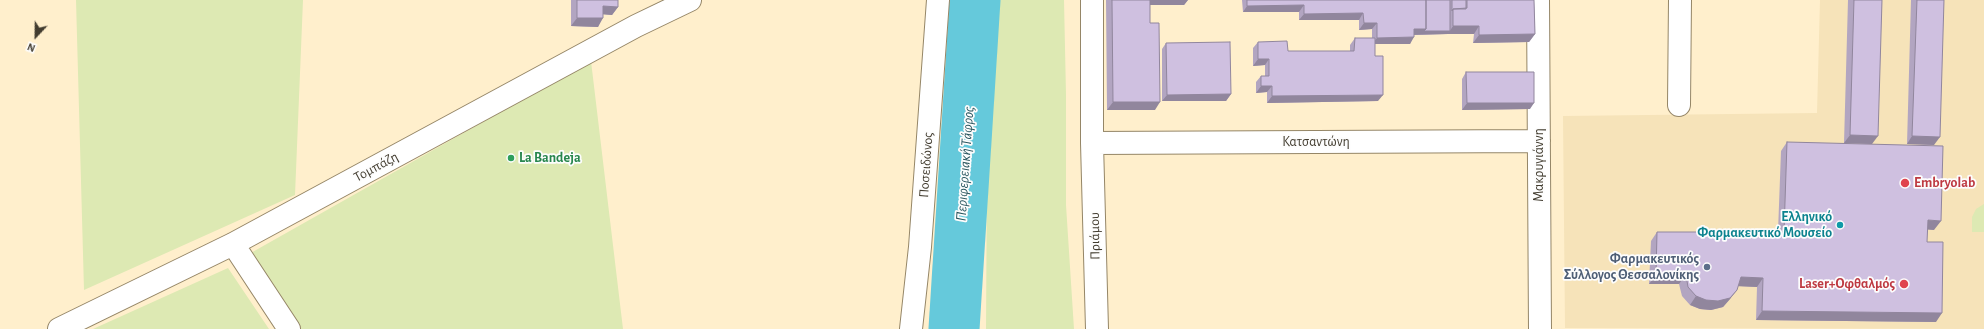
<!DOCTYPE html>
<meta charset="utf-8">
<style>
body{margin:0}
#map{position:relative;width:1984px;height:329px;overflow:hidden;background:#ffefcc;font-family:"Alegreya Sans",sans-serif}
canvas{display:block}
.north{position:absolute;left:16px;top:16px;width:40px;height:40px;-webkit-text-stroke:3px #fdfdfd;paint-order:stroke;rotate:202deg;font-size:11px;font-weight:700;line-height:16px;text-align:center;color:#423c2f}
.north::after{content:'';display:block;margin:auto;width:14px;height:18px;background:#423c2f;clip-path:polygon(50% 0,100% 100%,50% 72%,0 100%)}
</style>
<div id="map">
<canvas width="1984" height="329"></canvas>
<div class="north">N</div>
</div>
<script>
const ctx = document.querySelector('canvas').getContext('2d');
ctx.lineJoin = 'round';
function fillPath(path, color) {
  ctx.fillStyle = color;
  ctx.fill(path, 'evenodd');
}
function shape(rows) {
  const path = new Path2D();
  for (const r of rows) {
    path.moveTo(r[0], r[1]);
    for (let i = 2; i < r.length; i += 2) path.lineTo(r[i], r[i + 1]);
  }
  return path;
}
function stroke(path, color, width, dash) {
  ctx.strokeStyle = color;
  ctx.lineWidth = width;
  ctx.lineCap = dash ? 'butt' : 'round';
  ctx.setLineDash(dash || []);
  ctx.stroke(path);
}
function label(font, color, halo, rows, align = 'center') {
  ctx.font = font + ' "Alegreya Sans",sans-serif';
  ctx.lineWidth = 3.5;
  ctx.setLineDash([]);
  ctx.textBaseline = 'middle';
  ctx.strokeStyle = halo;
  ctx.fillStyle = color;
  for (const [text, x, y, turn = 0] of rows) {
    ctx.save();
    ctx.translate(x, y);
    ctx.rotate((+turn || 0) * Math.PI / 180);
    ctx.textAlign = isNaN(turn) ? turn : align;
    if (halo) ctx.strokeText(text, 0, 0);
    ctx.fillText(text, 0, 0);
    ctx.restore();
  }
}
fillPath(shape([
 [1820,0,1984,0,1984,329,1565,328,1563,116,1817,113]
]), '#f6e3b9');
fillPath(shape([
 [76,0,303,0,295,195,84,290],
 [993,0,1064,0,1066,95,1066,205,1074,329,986,329,987,163],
 [591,61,623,329,299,329,249,254],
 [1984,204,1984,232,1972,232,1972,217,1976,209],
 [228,268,269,329,93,329]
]), '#dde9b3');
stroke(shape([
 [954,329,975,0]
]), '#65c9db', 51);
const minor = shape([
 [1092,0,1092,143,1097,329],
 [1538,0,1540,329],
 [1679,105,1680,0],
 [1092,143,1539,141],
 [233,244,289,329],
 [59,329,233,244,636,26,690,0],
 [911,329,920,247,938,0]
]);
stroke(minor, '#958667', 24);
stroke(minor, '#fff', 22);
fillPath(shape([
 [571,0,618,0,618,7,612,15,603,14,598,27,571,26],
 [1106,0,1188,0,1184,5,1150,5,1150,23,1155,110,1107,110],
 [1242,0,1534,0,1535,34,1529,42,1473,43,1474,34,1448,34,1414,35,1410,44,1375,44,1375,56,1378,101,1267,103,1267,92,1256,93,1256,82,1261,76,1265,76,1265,65,1253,66,1253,48,1258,42,1288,51,1350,51,1350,45,1355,38,1372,38,1372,29,1359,30,1359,20,1299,20,1299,12,1243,12],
 [1848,0,1882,0,1872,144,1844,143],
 [1911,0,1944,0,1934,145,1907,144],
 [1166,43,1231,94,1226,101,1162,101,1162,49],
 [1466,72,1530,109,1462,110,1462,79],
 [1787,142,1934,230,1927,229,1927,242,1936,322,1756,320,1757,287,1738,286,1730,299,1723,307,1711,310,1700,309,1690,305,1682,296,1679,284,1649,284,1651,241,1657,232,1778,232,1781,151]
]), '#b2a5c1');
fillPath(shape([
 [1148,0,1188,0,1184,5,1144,5],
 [1304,5,1299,12,1243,12,1247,6],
 [603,6,618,7,612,15,598,14],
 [1363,13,1359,20,1299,20,1304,14],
 [577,18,603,18,598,27,571,26],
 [1364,23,1377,23,1372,29,1359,30],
 [1453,26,1479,26,1474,34,1448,34],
 [1414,29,1426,29,1450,31,1448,34,1409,35],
 [1535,34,1529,42,1473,43,1479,35],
 [1414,37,1410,44,1372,44,1377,38],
 [1258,59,1269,59,1265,65,1253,66],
 [1261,86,1272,86,1267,92,1256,93],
 [1231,94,1226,101,1162,101,1167,95],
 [1383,95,1378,101,1267,103,1272,96],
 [1113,102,1160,102,1155,110,1107,110],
 [1467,103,1534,103,1530,109,1462,110],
 [1850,135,1878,136,1872,144,1844,143],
 [1912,136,1940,137,1934,145,1907,144],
 [1928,220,1941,221,1934,230,1921,229],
 [1656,275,1686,275,1679,284,1649,284],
 [1741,277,1763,278,1757,287,1735,286],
 [1737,290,1730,299,1723,307,1711,310,1700,309,1690,305,1696,296],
 [1762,311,1942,313,1936,322,1756,320]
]), '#91869d');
const building = shape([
 [577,0,618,0,618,7,603,6,603,18,577,18,577,0],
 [1112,0,1150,0,1150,23,1159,23,1160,102,1113,102,1112,0],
 [1247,0,1426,0,1426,29,1414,29,1414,37,1377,38,1377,23,1364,23,1363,13,1304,14,1304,5,1247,6,1247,0],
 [1426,0,1450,0,1450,31,1424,31,1426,29,1426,0],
 [1452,0,1466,0,1466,9,1453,9,1452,11,1452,0],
 [1467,0,1534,0,1535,34,1479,35,1479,26,1453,26,1453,9,1467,8,1467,0],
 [1854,0,1882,0,1878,136,1850,135,1854,0],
 [1917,0,1944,0,1940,137,1912,136,1917,0],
 [1355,38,1375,38,1375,56,1383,56,1383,95,1272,96,1272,86,1261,86,1261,76,1269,76,1269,59,1258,59,1258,42,1287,41,1288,51,1354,51,1355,38],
 [1230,42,1231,94,1167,95,1166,43,1230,42],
 [1466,72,1534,72,1534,103,1467,103,1466,72],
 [1787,142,1943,146,1941,221,1928,220,1927,242,1943,242,1942,313,1762,311,1763,278,1741,277,1737,290,1730,298,1718,301,1706,300,1696,296,1688,287,1686,275,1656,275,1657,232,1784,232,1787,142]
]);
fillPath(building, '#cfc0e0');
stroke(building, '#91869d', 1);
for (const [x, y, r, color] of [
 [511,158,4,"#2e9e5b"],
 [1905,183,5,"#e0444e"],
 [1840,225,4,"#0f9aa8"],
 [1707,267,4,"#5c6f8a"],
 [1904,284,5,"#e0444e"]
]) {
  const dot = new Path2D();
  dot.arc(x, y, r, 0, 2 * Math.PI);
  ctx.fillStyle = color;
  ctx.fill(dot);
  stroke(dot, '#fdfdfd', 1.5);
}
label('14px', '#423c2f', '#fdfdfd', [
 ["Κατσαντώνη",1316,142],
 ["Ποσειδώνος",926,165,-86],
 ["Μακρυγιάννη",1539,165,-90],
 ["Τομπάζη",376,167,-28],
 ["Πριάμου",1095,236,-91]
]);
label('bold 14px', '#27864d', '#fdfdfd', [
 ["La Bandeja",519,158]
], 'left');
label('bold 14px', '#be3a42', '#fdfdfd', [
 ["Embryolab",1914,183],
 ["Laser+Οφθαλμός",1895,284,"right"]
], 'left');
label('bold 14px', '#0d838f', '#fdfdfd', [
 ["Ελληνικό",1832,217],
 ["Φαρμακευτικό Μουσείο",1832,233]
], 'right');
label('bold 14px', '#4e5e75', '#fdfdfd', [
 ["Φαρμακευτικός",1699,259],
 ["Σύλλογος Θεσσαλονίκης",1699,275]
], 'right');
label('italic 15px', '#28545d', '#fdfdfd', [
 ["Περιφερειακή Τάφρος",965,164,-86]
]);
</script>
